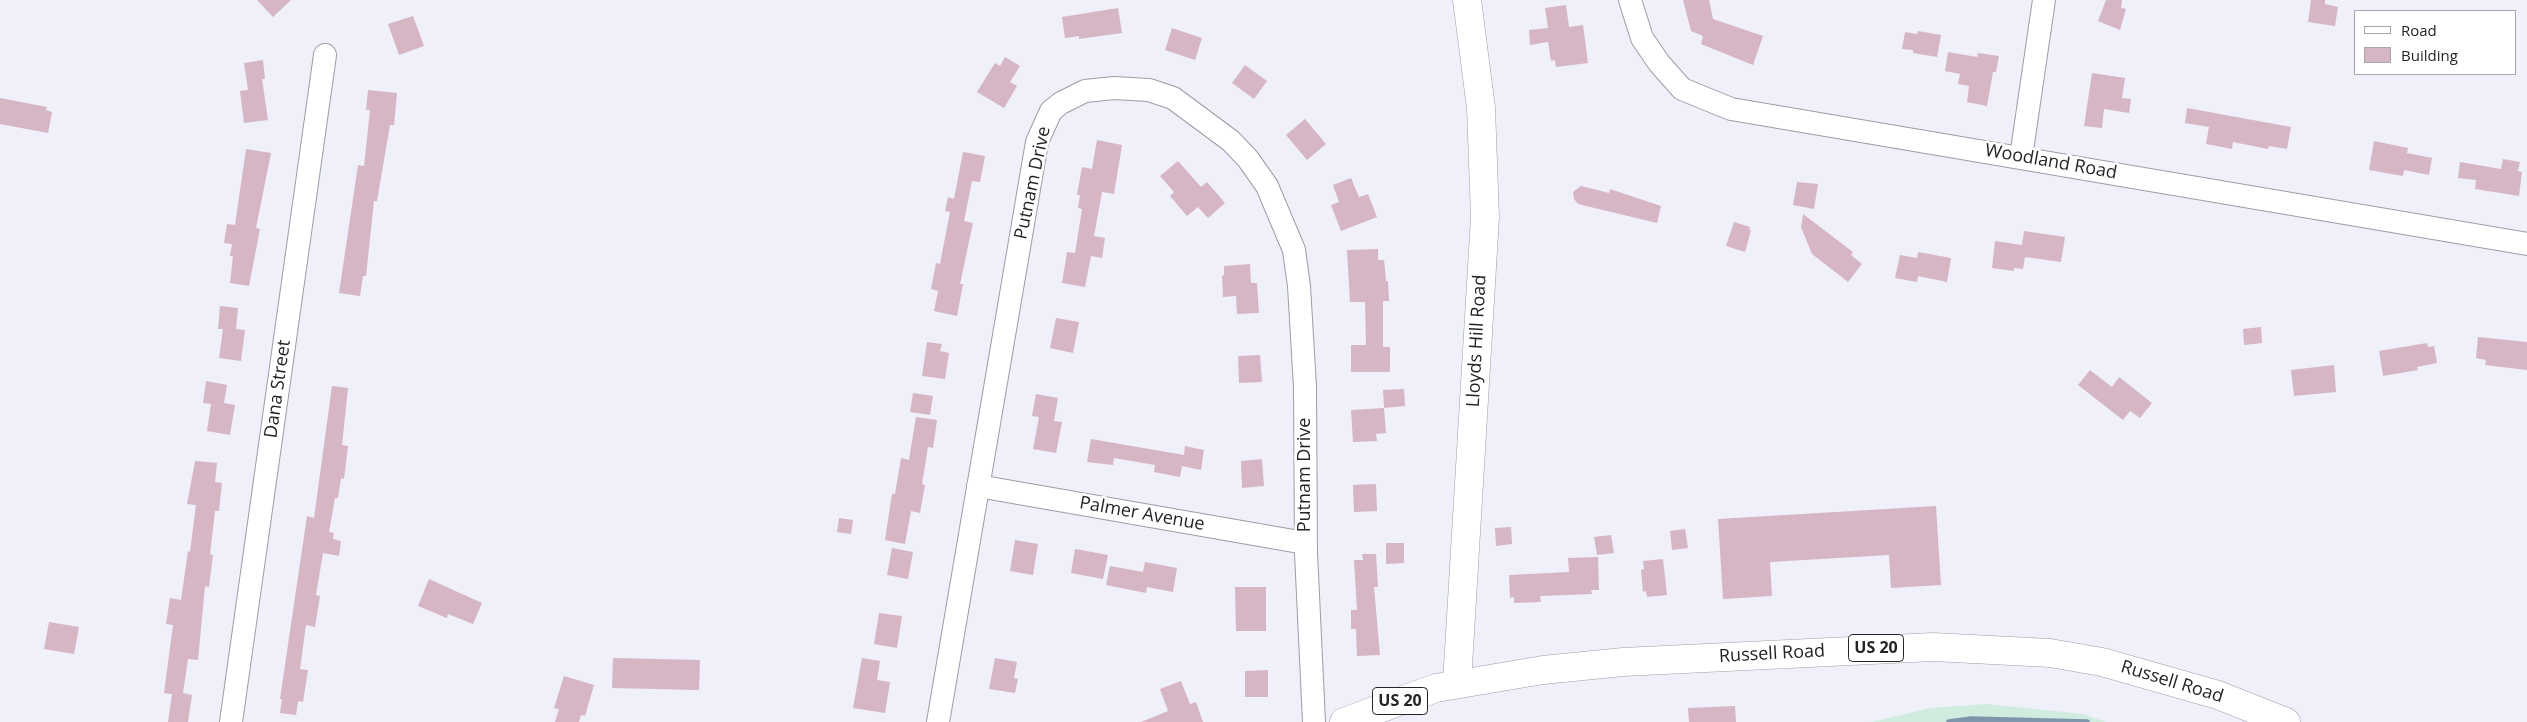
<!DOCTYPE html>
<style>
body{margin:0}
#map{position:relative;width:2527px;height:722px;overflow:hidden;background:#eff0fa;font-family:"Open Sans",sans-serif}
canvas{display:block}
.legend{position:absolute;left:2354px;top:10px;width:162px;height:65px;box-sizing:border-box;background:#fff;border:1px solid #a7a7a9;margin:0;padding:6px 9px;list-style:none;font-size:15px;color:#242428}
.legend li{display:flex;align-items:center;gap:10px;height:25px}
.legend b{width:25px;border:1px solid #a7a7a9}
</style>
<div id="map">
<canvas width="2527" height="722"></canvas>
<ul class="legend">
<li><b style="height:6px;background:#fff"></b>Road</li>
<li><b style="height:14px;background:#d6b5c4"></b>Building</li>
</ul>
</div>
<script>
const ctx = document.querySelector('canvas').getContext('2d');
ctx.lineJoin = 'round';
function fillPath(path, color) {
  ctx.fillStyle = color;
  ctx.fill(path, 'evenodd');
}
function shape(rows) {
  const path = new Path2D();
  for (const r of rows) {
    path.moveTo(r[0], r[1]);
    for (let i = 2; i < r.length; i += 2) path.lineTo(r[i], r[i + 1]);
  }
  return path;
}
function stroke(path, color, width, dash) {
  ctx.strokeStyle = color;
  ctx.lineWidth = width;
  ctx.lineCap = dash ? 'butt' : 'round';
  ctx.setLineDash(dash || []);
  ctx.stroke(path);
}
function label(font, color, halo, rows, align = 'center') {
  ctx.font = font + ' "Open Sans",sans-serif';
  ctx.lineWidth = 5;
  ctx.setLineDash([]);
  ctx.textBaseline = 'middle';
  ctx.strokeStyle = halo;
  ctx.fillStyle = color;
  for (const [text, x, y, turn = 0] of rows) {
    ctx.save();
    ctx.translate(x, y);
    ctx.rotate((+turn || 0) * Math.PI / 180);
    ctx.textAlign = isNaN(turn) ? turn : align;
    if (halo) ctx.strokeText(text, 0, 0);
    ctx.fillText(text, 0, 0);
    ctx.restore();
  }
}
fillPath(shape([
 [1987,704,2083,714,2106,722,1871,722,1931,708]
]), '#d0ecde');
stroke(shape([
 [1949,722,1971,719,2087,722]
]), '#7e96ac', 5.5);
fillPath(shape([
 [257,0,291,0,273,17],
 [1683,0,1709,0,1713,19,1763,36,1753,65,1701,44,1703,36,1691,31],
 [2106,0,2122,0,2121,8,2126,9,2120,30,2098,21],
 [2311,0,2325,0,2325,4,2338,7,2335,26,2308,22],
 [1566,5,1569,27,1583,25,1588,63,1556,67,1555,60,1551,61,1548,42,1530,45,1529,30,1548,28,1545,8],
 [1118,8,1122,33,1079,39,1079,36,1065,38,1062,17],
 [413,16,424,46,399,55,388,24],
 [1172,28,1202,38,1195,60,1165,50],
 [1918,31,1941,35,1937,57,1913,53,1913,50,1902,49,1905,32,1917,34],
 [1948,52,1977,57,1978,53,1999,56,1996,72,1993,72,1987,106,1967,102,1969,86,1958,84,1960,74,1945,71],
 [1005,57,1020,66,1010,82,1017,86,1004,108,977,92,995,63,1000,66],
 [263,60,265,79,262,79,268,120,244,123,240,91,248,90,244,63],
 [1245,65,1267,81,1254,99,1232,83],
 [2092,73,2125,78,2122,98,2131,99,2129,113,2104,109,2102,128,2084,126],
 [368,90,397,93,394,125,390,125,377,201,374,201,366,276,363,276,360,296,339,293,358,165,364,166,370,110,366,110],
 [0,98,47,107,46,110,52,112,48,133,0,124],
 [2187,108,2291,127,2287,149,2269,146,2268,149,2233,142,2232,149,2206,144,2209,127,2185,123],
 [1305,119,1326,144,1307,160,1286,135],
 [1097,140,1122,145,1114,194,1102,192,1094,236,1105,238,1102,258,1091,256,1085,287,1062,283,1067,252,1075,253,1082,209,1078,208,1080,195,1077,195,1082,167,1092,169],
 [2374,141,2408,148,2407,153,2432,158,2429,175,2404,170,2403,176,2369,170],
 [246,149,271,153,256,228,260,229,249,286,230,283,233,256,230,256,232,244,224,243,227,224,235,225],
 [963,152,985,156,980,182,972,181,964,221,973,223,960,284,963,284,957,316,934,311,938,291,931,289,936,263,940,264,950,212,945,211,948,197,954,199],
 [2503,159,2520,162,2518,171,2522,172,2519,196,2475,189,2476,180,2458,178,2460,162,2501,169],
 [1178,161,1201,187,1207,182,1225,203,1208,218,1198,207,1187,216,1170,196,1174,192,1160,176],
 [1351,178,1359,197,1368,194,1377,217,1341,231,1331,205,1339,202,1333,185],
 [1797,182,1818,184,1814,209,1793,205],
 [1581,186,1609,193,1610,189,1661,206,1657,223,1578,204,1574,199,1573,192],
 [1803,214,1853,252,1851,255,1862,264,1848,282,1812,254,1801,227],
 [1734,222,1750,227,1749,230,1751,230,1745,252,1726,246],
 [2024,231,2065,237,2061,262,2025,257,2023,269,2014,268,2014,271,1992,268,1995,241,2022,245],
 [1378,249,1378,260,1384,260,1386,281,1388,281,1389,301,1383,301,1383,347,1390,347,1390,372,1351,372,1351,345,1366,345,1365,302,1350,302,1347,250],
 [1918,252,1951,258,1947,282,1918,276,1917,282,1895,278,1900,255,1917,258],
 [1250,264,1251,283,1257,283,1259,313,1237,314,1236,296,1223,297,1222,276,1224,275,1224,266],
 [220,306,238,308,236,329,245,330,241,361,219,358,223,329,218,329],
 [1056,318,1079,322,1073,353,1050,348],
 [2261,327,2262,343,2244,345,2243,329],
 [2478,337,2527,342,2527,370,2485,365,2486,360,2476,358],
 [927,342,942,344,940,351,949,353,945,379,922,376],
 [2427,343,2428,347,2434,346,2437,363,2417,367,2418,370,2383,376,2379,351],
 [1260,355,1262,382,1239,383,1238,356],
 [2334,365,2336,392,2294,396,2291,370],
 [2090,370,2112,387,2119,377,2152,403,2140,418,2130,411,2123,420,2078,385],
 [206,381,227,385,224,403,235,405,230,435,207,431,211,404,203,403],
 [332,386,348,388,342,445,348,446,344,479,341,478,338,498,335,498,329,532,334,533,333,539,341,541,339,556,323,553,316,595,320,596,315,627,306,625,300,669,308,670,303,702,298,701,296,715,280,713,282,699,280,699,307,516,314,518],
 [1404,389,1405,406,1384,408,1383,390],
 [913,393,933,396,930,415,910,412],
 [1036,394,1058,398,1054,421,1062,422,1056,453,1033,449,1039,417,1032,416],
 [1384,408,1386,433,1376,434,1377,441,1353,442,1351,410],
 [916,417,937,420,933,448,928,447,922,484,925,485,920,513,911,511,905,544,885,540,892,494,895,494,901,458,909,460],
 [1091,439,1184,455,1185,446,1204,450,1201,470,1182,466,1180,477,1154,472,1155,465,1114,458,1113,465,1087,462],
 [1262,459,1264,486,1242,488,1241,461],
 [195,461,217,463,215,482,222,483,219,511,215,511,210,554,213,555,209,587,205,586,198,660,188,659,183,693,192,695,188,722,168,722,172,694,164,693,173,625,166,624,170,598,181,600,188,551,190,552,196,505,187,504],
 [1376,484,1377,511,1354,512,1353,485],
 [1936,506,1941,585,1891,588,1889,555,1770,562,1772,596,1723,599,1718,519],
 [839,518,853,520,851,534,837,532],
 [1511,527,1512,544,1496,546,1495,528],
 [1685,529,1688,548,1672,550,1670,531],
 [1611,535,1614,553,1597,555,1594,537],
 [1015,540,1038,544,1033,575,1010,571],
 [1386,543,1404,543,1404,563,1386,564],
 [892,548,913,552,908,579,887,575],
 [1075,549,1108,555,1103,579,1071,573],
 [1362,554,1376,554,1378,587,1374,587,1380,655,1357,656,1356,629,1351,629,1351,610,1357,610,1354,560,1363,560],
 [1598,557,1599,590,1591,590,1592,594,1540,596,1541,602,1514,603,1514,597,1510,598,1509,575,1569,572,1568,558],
 [1663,559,1667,595,1647,597,1646,591,1643,592,1641,570,1644,569,1643,561],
 [1145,562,1177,568,1173,592,1147,587,1146,593,1106,585,1110,566,1143,572],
 [429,579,482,603,473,624,448,614,447,618,418,606],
 [1235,587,1266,587,1266,631,1236,631],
 [879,613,902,616,897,648,874,644],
 [49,622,79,627,74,654,44,649],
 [613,658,700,660,699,690,612,688],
 [862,658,880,661,877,680,890,682,885,713,853,708],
 [995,658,1017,662,1014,678,1018,679,1015,693,989,689],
 [1268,670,1268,697,1245,697,1245,671],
 [564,676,594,685,585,716,581,715,579,722,555,722,559,709,554,708],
 [1181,681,1190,704,1196,702,1203,722,1141,722,1168,711,1160,689],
 [1735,706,1736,722,1689,722,1688,708]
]), '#d6b5c4');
const minor = shape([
 [1630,0,1642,38,1659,63,1682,89,1731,109,2527,244],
 [2021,157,2044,0],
 [978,486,1305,543],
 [231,722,325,55],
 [938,722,1037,142,1051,111,1061,103,1085,91,1114,88,1149,90,1173,98,1231,141,1248,159,1267,186,1294,250,1299,286,1305,387,1306,553,1314,722]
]);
const major = shape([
 [1457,683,1485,217,1481,108,1467,0],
 [1344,722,1436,688,1543,670,1623,662,1933,647,2050,653,2102,662,2218,695,2286,722]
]);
stroke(minor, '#9c9da6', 24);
stroke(major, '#9c9da6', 29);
stroke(minor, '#fff', 22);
stroke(major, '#fff', 28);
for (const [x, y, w] of [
 [1876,648,55],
 [1400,701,55]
]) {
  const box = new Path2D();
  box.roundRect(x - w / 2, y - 13.5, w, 27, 4);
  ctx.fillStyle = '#fff';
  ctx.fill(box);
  stroke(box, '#242428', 1);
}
label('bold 16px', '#242428', null, [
 ["US 20",1876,648],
 ["US 20",1400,701]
]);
label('18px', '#242428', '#fff', [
 ["Woodland Road",2051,162,10],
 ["Putnam Drive",1033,183,-78],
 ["Lloyds Hill Road",1477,341,-87],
 ["Dana Street",278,389,-82],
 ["Putnam Drive",1305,475,-90],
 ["Palmer Avenue",1142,514,10],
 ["Russell Road",1772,654,-3],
 ["Russell Road",2172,682,17]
]);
</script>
